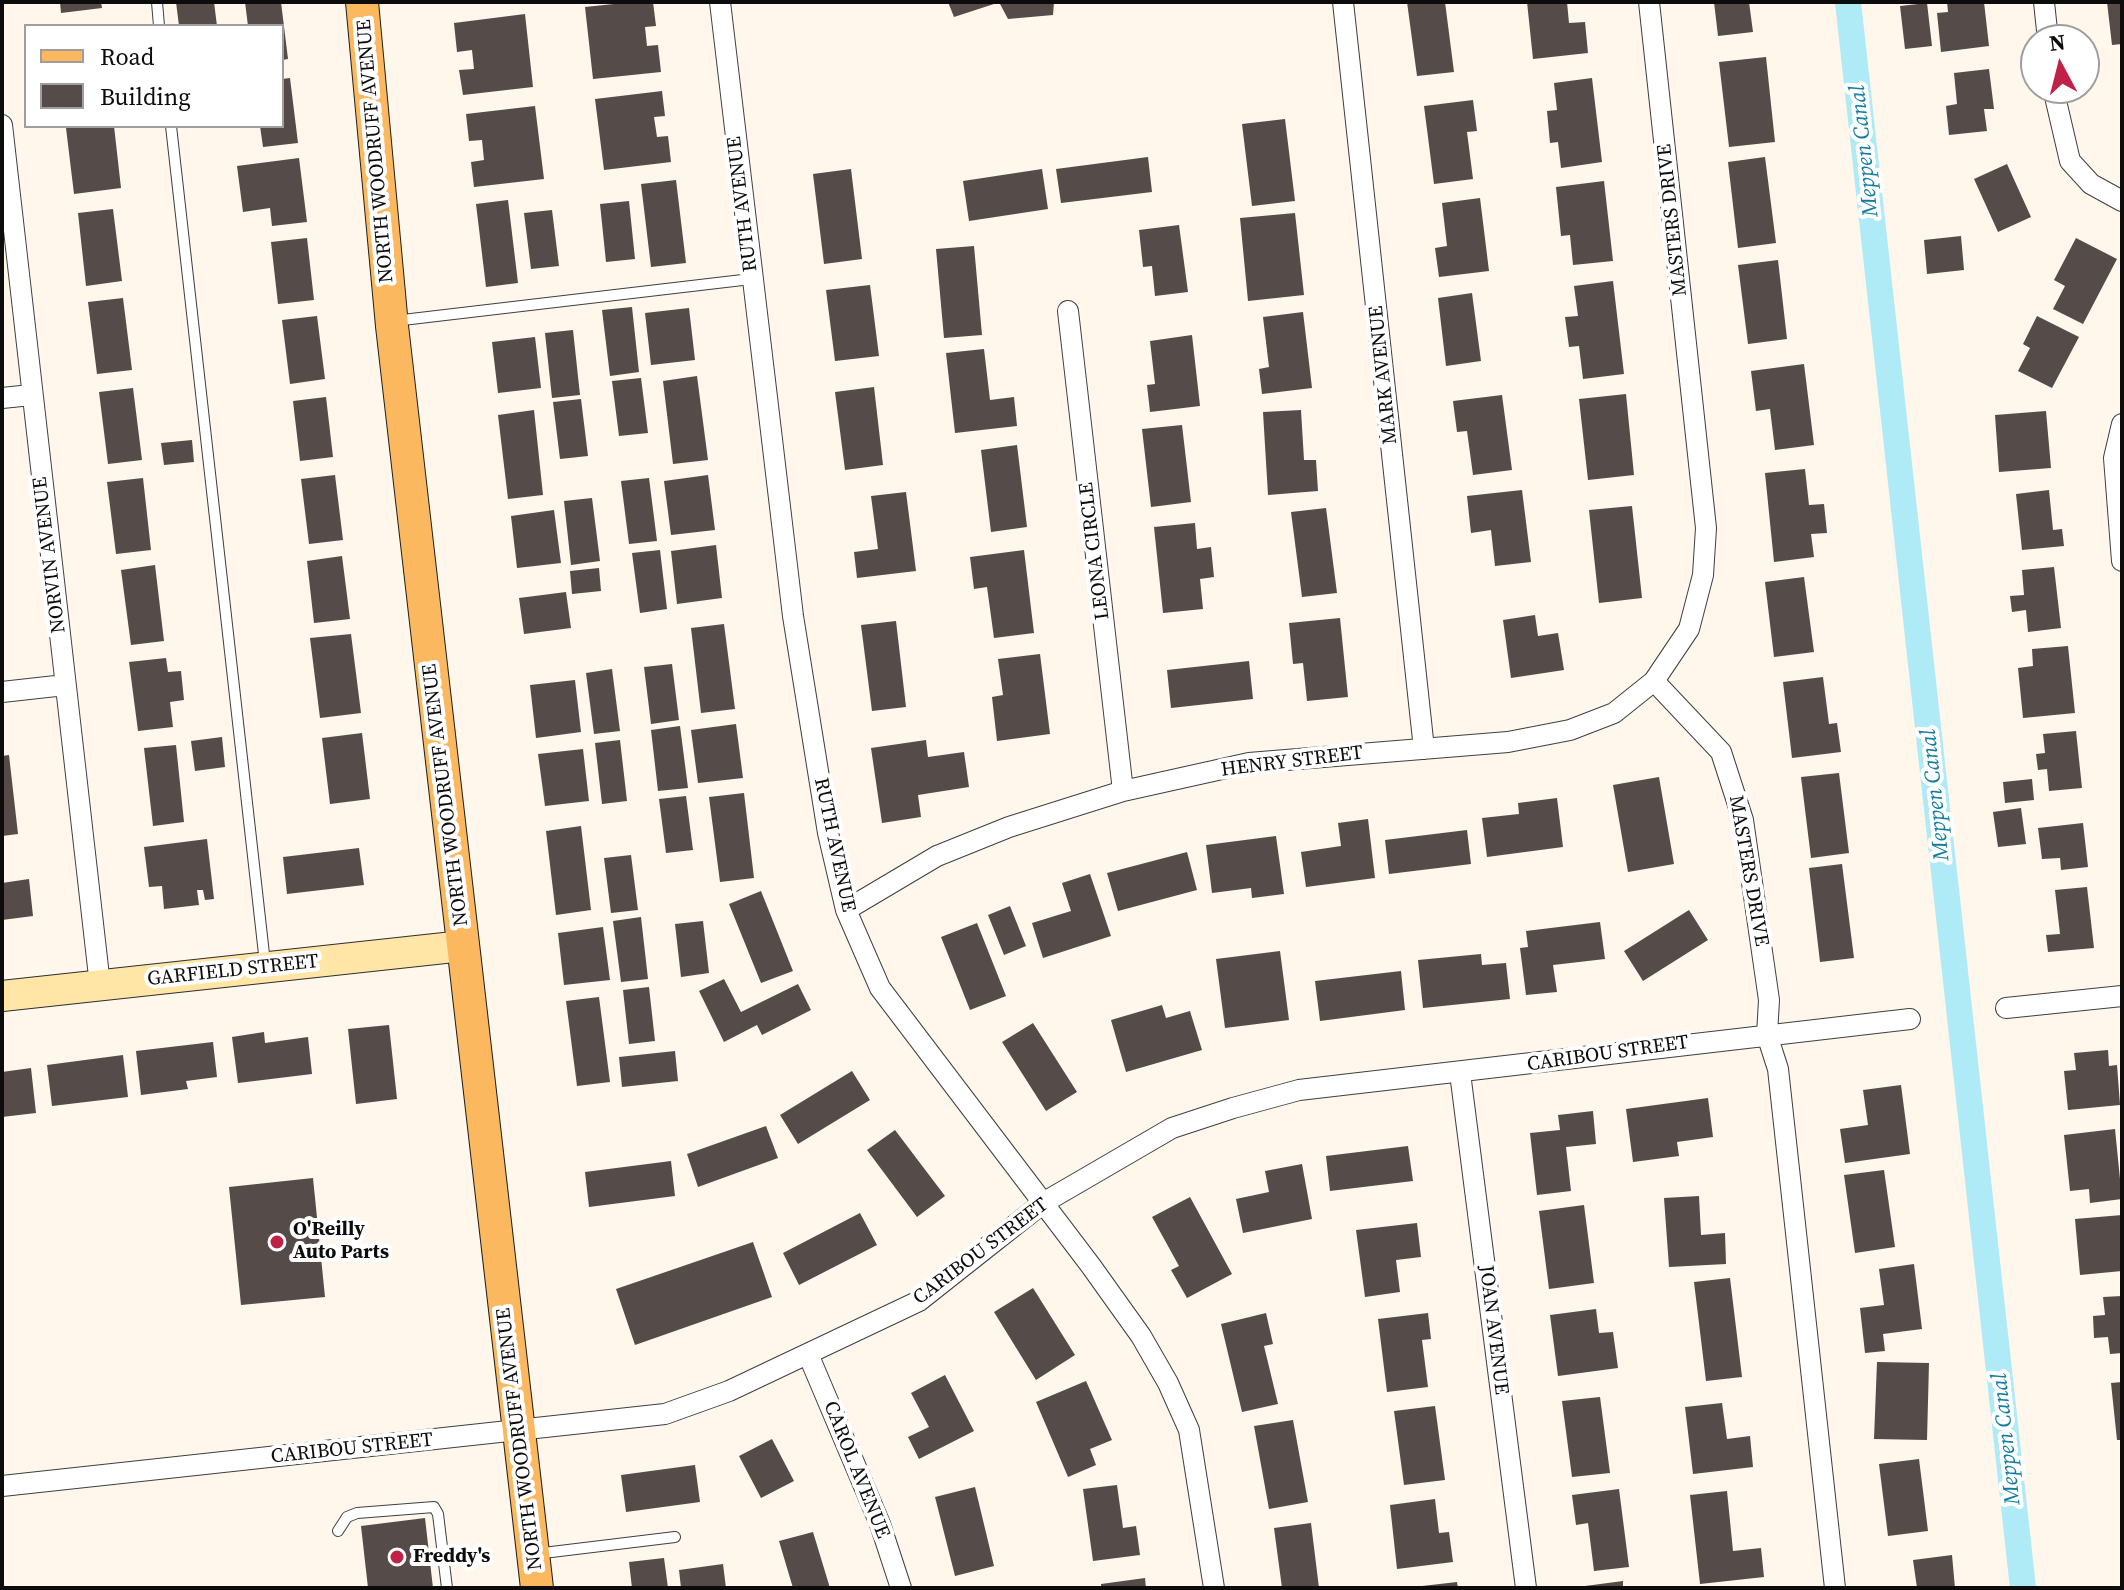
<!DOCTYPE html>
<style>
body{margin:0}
#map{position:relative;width:2124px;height:1590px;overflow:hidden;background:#fff7eb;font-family:"Source Serif 4",serif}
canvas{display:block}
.frame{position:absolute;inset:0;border:4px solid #0c0c0c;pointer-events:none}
.legend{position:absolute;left:24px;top:24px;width:260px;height:104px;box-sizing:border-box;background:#fff;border:2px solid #9e9e9e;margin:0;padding:10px 14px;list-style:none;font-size:24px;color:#0c0c0c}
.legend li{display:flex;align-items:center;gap:16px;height:40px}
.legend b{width:40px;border:2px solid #9e9e9e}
.north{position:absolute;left:2020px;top:24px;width:80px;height:80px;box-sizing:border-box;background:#fff;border:2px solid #9e9e9e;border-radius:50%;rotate:353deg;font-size:22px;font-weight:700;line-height:32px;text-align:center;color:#0c0c0c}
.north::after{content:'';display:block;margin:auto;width:28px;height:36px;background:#bf2246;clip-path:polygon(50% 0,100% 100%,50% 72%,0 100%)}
</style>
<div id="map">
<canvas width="2124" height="1590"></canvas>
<div class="frame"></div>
<ul class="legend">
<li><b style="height:10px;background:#fbb85f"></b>Road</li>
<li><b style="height:22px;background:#554b48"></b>Building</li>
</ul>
<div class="north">N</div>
</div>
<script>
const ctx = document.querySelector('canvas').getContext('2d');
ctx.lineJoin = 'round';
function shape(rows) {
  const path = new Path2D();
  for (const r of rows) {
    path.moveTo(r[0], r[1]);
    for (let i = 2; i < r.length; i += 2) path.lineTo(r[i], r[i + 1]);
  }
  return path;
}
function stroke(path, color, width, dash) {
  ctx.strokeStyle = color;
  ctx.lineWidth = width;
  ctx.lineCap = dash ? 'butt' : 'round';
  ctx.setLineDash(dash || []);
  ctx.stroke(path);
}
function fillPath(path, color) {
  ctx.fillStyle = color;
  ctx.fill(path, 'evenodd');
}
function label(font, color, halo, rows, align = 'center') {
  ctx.font = font + ' "Source Serif 4",serif';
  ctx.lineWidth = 8;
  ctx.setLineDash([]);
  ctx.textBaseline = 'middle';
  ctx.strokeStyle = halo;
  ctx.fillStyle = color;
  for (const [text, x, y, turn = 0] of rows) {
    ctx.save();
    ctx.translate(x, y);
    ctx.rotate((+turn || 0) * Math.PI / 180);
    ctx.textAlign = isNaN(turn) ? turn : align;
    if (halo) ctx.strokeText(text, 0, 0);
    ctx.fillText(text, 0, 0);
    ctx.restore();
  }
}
stroke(shape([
 [1848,2,2023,1588]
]), '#afeaf7', 26);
fillPath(shape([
 [60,2,101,2,102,8,61,13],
 [176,2,214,2,217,26,179,26],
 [245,2,281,2,288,59,282,60,282,26,248,26],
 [633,2,653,2,656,26,645,27,647,46,658,45,661,72,593,79,585,7],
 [948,2,997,2,997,3,954,17],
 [999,2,1054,2,1053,15,1008,19],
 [1407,2,1445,2,1454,72,1417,76],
 [1527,2,1567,2,1569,23,1585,22,1588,53,1533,59],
 [1714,2,1749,2,1753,32,1718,36],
 [1947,2,1984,2,1989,46,1941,52,1937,13,1948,12],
 [2107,2,2122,2,2122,44,2112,45],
 [1927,3,1932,46,1905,49,1900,6],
 [525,14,533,87,463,95,459,70,474,69,472,50,457,52,454,23],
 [1766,57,1775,142,1729,147,1719,62],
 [1989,69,1994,109,1984,109,1987,131,1949,135,1946,106,1957,104,1954,73],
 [290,78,298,143,263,147,260,126,282,126,282,79],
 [1592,78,1602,162,1561,168,1558,142,1550,143,1547,111,1557,110,1554,83],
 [662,91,665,116,654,117,657,137,668,136,671,162,604,170,595,99],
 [1473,100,1477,131,1467,132,1473,179,1434,184,1424,106],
 [535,106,544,179,474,187,471,162,484,160,482,140,469,141,466,114],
 [1285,119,1295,201,1252,206,1242,124],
 [114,126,121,188,74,194,66,128],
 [1148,157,1152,192,1061,203,1056,169],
 [1765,157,1776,243,1738,248,1728,162],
 [299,158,307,222,272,226,270,208,243,212,237,166],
 [2007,164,2031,217,1998,232,1974,179],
 [851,169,862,259,824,264,813,174],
 [1042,169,1048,209,969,221,963,181],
 [676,180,686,263,651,267,641,184],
 [1604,181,1613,261,1573,265,1570,235,1561,236,1556,187],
 [1480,198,1489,271,1439,277,1435,248,1447,246,1442,203],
 [508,200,518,283,486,287,476,204],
 [629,201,635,259,606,262,600,204],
 [113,209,122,281,86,286,78,213],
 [552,210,559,266,531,269,524,213],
 [1295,213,1304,295,1248,301,1240,218],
 [1179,225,1188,292,1155,296,1152,266,1143,267,1139,230],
 [1961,236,1964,270,1927,274,1924,240],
 [307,238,314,300,278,304,271,242],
 [2076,238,2117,259,2083,324,2053,309,2065,286,2054,280],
 [974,246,982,335,944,338,936,249],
 [1778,260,1787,339,1748,344,1738,265],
 [1613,281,1624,374,1583,379,1579,346,1569,347,1565,317,1578,316,1574,286],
 [870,285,879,356,835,361,826,290],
 [1472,293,1481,361,1446,366,1438,298],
 [123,298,132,370,97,374,88,302],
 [632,307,639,372,610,376,602,310],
 [689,308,695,360,651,365,645,313],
 [1303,312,1312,388,1262,394,1259,369,1269,367,1263,317],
 [317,316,325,379,290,384,282,320],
 [2037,316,2079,337,2052,388,2018,371,2030,348,2023,344],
 [573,330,580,395,552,398,545,333],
 [1192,335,1200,406,1150,412,1147,385,1155,384,1150,341],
 [535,337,541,388,498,393,492,342],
 [984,349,990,400,1014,397,1017,426,955,433,946,353],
 [1804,364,1814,445,1775,450,1770,409,1756,411,1751,371],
 [697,376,708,460,673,464,663,381],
 [641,378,648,433,619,436,612,381],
 [874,387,883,465,845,470,835,392],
 [133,388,142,460,108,464,99,392],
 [1626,394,1634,475,1588,480,1579,399],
 [1502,395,1512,470,1473,475,1467,431,1457,432,1453,401],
 [326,397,333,457,300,461,293,401],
 [581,399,588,456,560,459,553,402],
 [534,410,543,495,508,499,498,415],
 [1301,410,1304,460,1316,460,1318,491,1268,495,1263,412],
 [2046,411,2051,468,1999,472,1995,415],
 [1182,425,1191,502,1151,507,1142,429],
 [192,440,194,462,164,465,161,443],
 [1017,445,1027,527,991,532,981,450],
 [1805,469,1809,505,1824,504,1827,533,1811,534,1814,557,1774,562,1765,473],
 [335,475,343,540,309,544,301,479],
 [708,475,715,530,671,535,664,481],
 [143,478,151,550,116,554,107,482],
 [649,478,657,541,629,544,621,481],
 [1522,490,1531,562,1495,566,1491,530,1471,533,1467,496],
 [2049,490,2053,530,2062,529,2064,546,2022,550,2016,494],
 [906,492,916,571,857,578,854,552,878,549,871,496],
 [592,498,600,561,571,565,564,501],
 [1632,506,1642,598,1599,603,1589,510],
 [1326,508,1337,593,1302,597,1291,512],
 [554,510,561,563,517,568,511,516],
 [1195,523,1197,549,1211,547,1214,577,1200,579,1203,609,1163,613,1154,527],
 [716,545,722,598,677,604,671,551],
 [660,550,667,609,640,613,632,553],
 [1024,550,1034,633,994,638,987,587,974,589,970,557],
 [342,556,350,619,314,623,307,561],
 [155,565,164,641,131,645,121,570],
 [2054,567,2061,628,2028,632,2026,610,2012,612,2010,596,2024,595,2022,570],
 [599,568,601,591,572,594,570,571],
 [1804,577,1814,652,1774,657,1765,582],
 [566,592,571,628,524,634,519,598],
 [1535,615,1538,636,1558,633,1564,670,1511,678,1503,620],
 [1340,618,1348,697,1307,701,1303,663,1293,664,1289,623],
 [896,621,906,707,872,711,861,625],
 [724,624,735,709,701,713,691,628],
 [351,634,361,713,320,718,310,638],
 [2068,646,2075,713,2023,718,2018,668,2033,666,2032,649],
 [1040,654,1050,734,997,741,992,697,1003,695,998,659],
 [166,658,168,672,181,671,184,700,170,702,173,727,138,731,129,662],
 [1249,661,1253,699,1171,708,1167,670],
 [672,664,679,720,651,724,644,667],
 [612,669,620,731,594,734,586,673],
 [1823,677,1829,724,1837,723,1841,752,1792,758,1783,682],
 [575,680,581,732,536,738,530,685],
 [736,724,743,778,698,783,691,730],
 [680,726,688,788,658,791,651,730],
 [2076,731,2082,788,2049,791,2047,769,2038,770,2036,754,2045,753,2043,734],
 [362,733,370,799,330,804,322,738],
 [222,737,225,767,195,771,191,741],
 [620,740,627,801,602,804,595,743],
 [926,740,928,757,964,752,969,787,918,795,921,817,882,823,871,748],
 [176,745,184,822,153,826,144,748],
 [583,749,589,801,545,806,538,754],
 [9,755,18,834,2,836,2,756],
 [1839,773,1849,853,1811,858,1801,777],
 [1659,777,1674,864,1628,872,1613,785],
 [2032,779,2034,800,2005,803,2003,782],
 [744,793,754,878,720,882,709,797],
 [686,796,693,850,666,853,659,799],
 [1557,798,1563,847,1487,857,1482,818,1519,814,1518,803],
 [2021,808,2026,844,1998,847,1993,812],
 [1368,819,1375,878,1306,887,1301,852,1341,846,1338,823],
 [2083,823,2088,867,2061,870,2060,858,2042,859,2038,828],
 [581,826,591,910,556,915,546,831],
 [1467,830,1471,864,1389,874,1385,840],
 [1276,836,1284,894,1252,898,1251,888,1212,893,1206,845],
 [207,839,214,899,205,900,203,890,197,890,199,905,164,909,162,886,149,887,144,847],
 [359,848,364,885,287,894,283,857],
 [1187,852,1197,890,1118,911,1107,873],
 [631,855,638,910,611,913,604,858],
 [1842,864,1854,958,1820,962,1809,868],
 [1090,874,1111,936,1043,958,1032,923,1071,911,1062,883],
 [29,879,33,916,2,920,2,883],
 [2087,887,2094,948,2048,952,2046,935,2060,934,2055,890],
 [761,891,793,971,761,983,729,904],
 [1010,906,1026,946,1004,955,988,915],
 [1689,910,1708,940,1643,981,1624,951],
 [641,917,648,979,621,982,613,921],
 [703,921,709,973,681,977,675,924],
 [1600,922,1605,959,1553,965,1557,992,1526,995,1520,948,1528,947,1526,931],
 [977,923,1006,996,970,1010,941,937],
 [603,927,610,980,564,985,558,933],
 [1280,951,1289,1020,1225,1028,1216,959],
 [1481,954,1482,965,1506,963,1510,999,1423,1008,1418,960],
 [1401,971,1405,1010,1320,1021,1315,981],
 [724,979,741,1012,798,984,811,1010,762,1035,757,1025,724,1042,699,991],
 [649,987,655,1041,629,1044,623,990],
 [599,997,610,1082,577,1086,566,1001],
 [1162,1005,1166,1018,1190,1011,1202,1050,1126,1072,1111,1020],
 [1033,1023,1077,1092,1046,1111,1002,1042],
 [389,1025,397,1099,356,1104,348,1029],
 [264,1032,265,1043,308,1037,312,1074,238,1083,232,1037],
 [213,1042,217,1077,186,1081,188,1089,141,1095,136,1051],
 [2108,1050,2109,1066,2117,1065,2120,1105,2068,1110,2064,1071,2076,1070,2074,1053],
 [675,1051,678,1081,622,1087,619,1057],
 [123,1055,128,1097,52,1106,47,1065],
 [31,1068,36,1113,2,1117,2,1072],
 [852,1071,870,1100,798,1144,780,1115],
 [1901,1085,1910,1154,1845,1163,1840,1129,1868,1125,1863,1090],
 [1708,1098,1713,1137,1677,1142,1679,1156,1633,1162,1626,1109],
 [1593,1111,1596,1144,1566,1147,1571,1191,1537,1195,1530,1133,1560,1130,1558,1115],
 [766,1126,778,1158,698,1187,687,1154],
 [2115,1129,2122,1199,2090,1203,2089,1189,2070,1191,2064,1135],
 [895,1130,945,1196,917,1217,867,1150],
 [1408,1146,1413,1181,1330,1191,1326,1156],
 [671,1161,675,1196,589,1207,585,1172],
 [1302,1164,1312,1219,1243,1233,1236,1199,1269,1192,1265,1171],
 [1884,1170,1895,1247,1855,1253,1844,1175],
 [313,1178,325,1297,241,1305,229,1187],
 [1699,1196,1701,1235,1725,1233,1726,1264,1669,1267,1664,1198],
 [1190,1197,1232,1274,1187,1298,1171,1270,1179,1266,1152,1217],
 [1584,1205,1594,1283,1549,1289,1539,1211],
 [860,1213,877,1245,799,1285,783,1253],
 [2122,1215,2122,1271,2080,1275,2075,1219],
 [1417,1223,1421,1257,1396,1260,1400,1292,1365,1297,1356,1230],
 [753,1242,772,1297,635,1345,616,1289],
 [1914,1264,1922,1329,1883,1334,1885,1351,1865,1353,1860,1308,1884,1305,1879,1269],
 [1730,1278,1742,1377,1706,1381,1694,1282],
 [1033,1288,1075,1355,1036,1380,994,1312],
 [2122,1296,2122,1353,2110,1354,2108,1337,2094,1338,2093,1316,2105,1315,2103,1297],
 [1596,1309,1599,1333,1613,1332,1618,1368,1558,1376,1550,1315],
 [1266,1313,1273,1344,1264,1346,1278,1404,1242,1412,1221,1324],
 [1428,1313,1431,1339,1422,1340,1428,1387,1387,1392,1378,1319],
 [1877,1362,1929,1363,1927,1440,1874,1439],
 [945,1375,974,1431,919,1459,908,1437,929,1427,911,1393],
 [1086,1381,1112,1440,1090,1449,1096,1465,1068,1477,1036,1402],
 [2122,1382,2122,1440,2117,1440,2111,1383],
 [1600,1397,1610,1473,1572,1477,1562,1401],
 [1722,1403,1727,1439,1750,1436,1753,1467,1693,1474,1685,1407],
 [1435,1406,1445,1480,1404,1485,1394,1411],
 [1293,1420,1308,1502,1269,1509,1254,1426],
 [772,1439,794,1481,761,1498,739,1456],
 [1919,1459,1928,1531,1888,1536,1879,1464],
 [695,1465,700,1502,626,1512,621,1475],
 [1117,1485,1123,1528,1136,1526,1140,1555,1093,1561,1083,1489],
 [975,1487,994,1566,955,1576,935,1497],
 [1619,1489,1629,1567,1594,1571,1588,1523,1576,1525,1572,1495],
 [1727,1491,1733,1551,1761,1548,1764,1577,1700,1584,1690,1495],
 [1435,1499,1439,1533,1449,1532,1453,1562,1397,1569,1390,1505],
 [425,1518,433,1588,368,1588,361,1526],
 [1311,1523,1319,1588,1282,1588,1274,1528],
 [813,1532,830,1588,793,1588,779,1541],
 [1952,1555,1955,1588,1917,1588,1913,1560],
 [664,1558,668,1588,632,1588,629,1562],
 [723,1564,726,1588,681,1588,679,1570],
 [1145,1578,1146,1588,1101,1588,1101,1584],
 [1623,1581,1623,1588,1585,1588,1585,1586],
 [1457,1582,1458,1588,1422,1588,1422,1586]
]), '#554b48');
const lane = shape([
 [157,2,159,26],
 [171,126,265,963],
 [394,321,751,279],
 [338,1531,347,1517,357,1513,434,1507,438,1514,447,1588],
 [535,1554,675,1537]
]);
const street = shape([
 [720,2,793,616,828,833,846,910,880,988,1091,1266,1141,1336,1168,1383,1189,1430,1214,1588],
 [1343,2,1424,749],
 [2044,2,2048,40],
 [2053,88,2070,161,2091,184,2122,201],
 [2,125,100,985],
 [1068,311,1123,791],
 [2,398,31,395],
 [2122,424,2114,458,2122,561],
 [1654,681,1721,752,1743,820,1769,1000,1767,1035,1778,1069,1835,1588],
 [2,692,65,685],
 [846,910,937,856,1009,827,1123,791,1249,763,1508,742,1570,730,1614,713,1654,681,1689,629,1703,575,1706,528,1649,2],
 [2006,1008,2122,996],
 [1460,1073,1526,1588],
 [808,1354,880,1524,901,1588],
 [2,1486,665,1414,729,1391,919,1301,1043,1203,1172,1128,1233,1108,1299,1090,1910,1019]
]);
const secondary = shape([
 [2,996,463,946]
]);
const primary = shape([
 [362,2,392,326,537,1588]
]);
stroke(lane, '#3f3f3f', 12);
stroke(street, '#3f3f3f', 22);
stroke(secondary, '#2e2e2e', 32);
stroke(primary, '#1d1d1d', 34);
stroke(lane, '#fff', 10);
stroke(street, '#fff', 20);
stroke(secondary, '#ffe5a6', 30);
stroke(primary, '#fbb85f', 32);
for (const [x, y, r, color] of [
 [277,1242,8,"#bf2246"],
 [397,1557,8,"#bf2246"]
]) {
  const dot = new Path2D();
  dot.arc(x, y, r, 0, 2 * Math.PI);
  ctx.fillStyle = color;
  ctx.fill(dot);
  stroke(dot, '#fff', 3);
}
label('20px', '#0c0c0c', '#fff', [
 ["NORTH WOODRUFF AVENUE",376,151,-95],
 ["RUTH AVENUE",743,204,-97],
 ["MASTERS DRIVE",1673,220,-96],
 ["MARK AVENUE",1384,375,-96],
 ["LEONA CIRCLE",1095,551,-97],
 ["NORVIN AVENUE",50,555,-97],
 ["HENRY STREET",1292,762,-7],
 ["NORTH WOODRUFF AVENUE",446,795,-97],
 ["RUTH AVENUE",834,845,78],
 ["MASTERS DRIVE",1748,871,80],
 ["GARFIELD STREET",233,971,-6],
 ["CARIBOU STREET",1608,1054,-8],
 ["CARIBOU STREET",981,1252,-37],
 ["JOAN AVENUE",1493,1330,83],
 ["NORTH WOODRUFF AVENUE",520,1439,-97],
 ["CARIBOU STREET",352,1449,-6],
 ["CAROL AVENUE",856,1470,68]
]);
label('bold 20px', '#0c0c0c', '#fff', [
 ["O'Reilly",293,1230],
 ["Auto Parts",293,1253],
 ["Freddy's",413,1557]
], 'left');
label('italic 22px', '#137da0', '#fff', [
 ["Meppen Canal",1865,151,-96],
 ["Meppen Canal",1936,795,-96],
 ["Meppen Canal",2007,1439,-96]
]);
</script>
